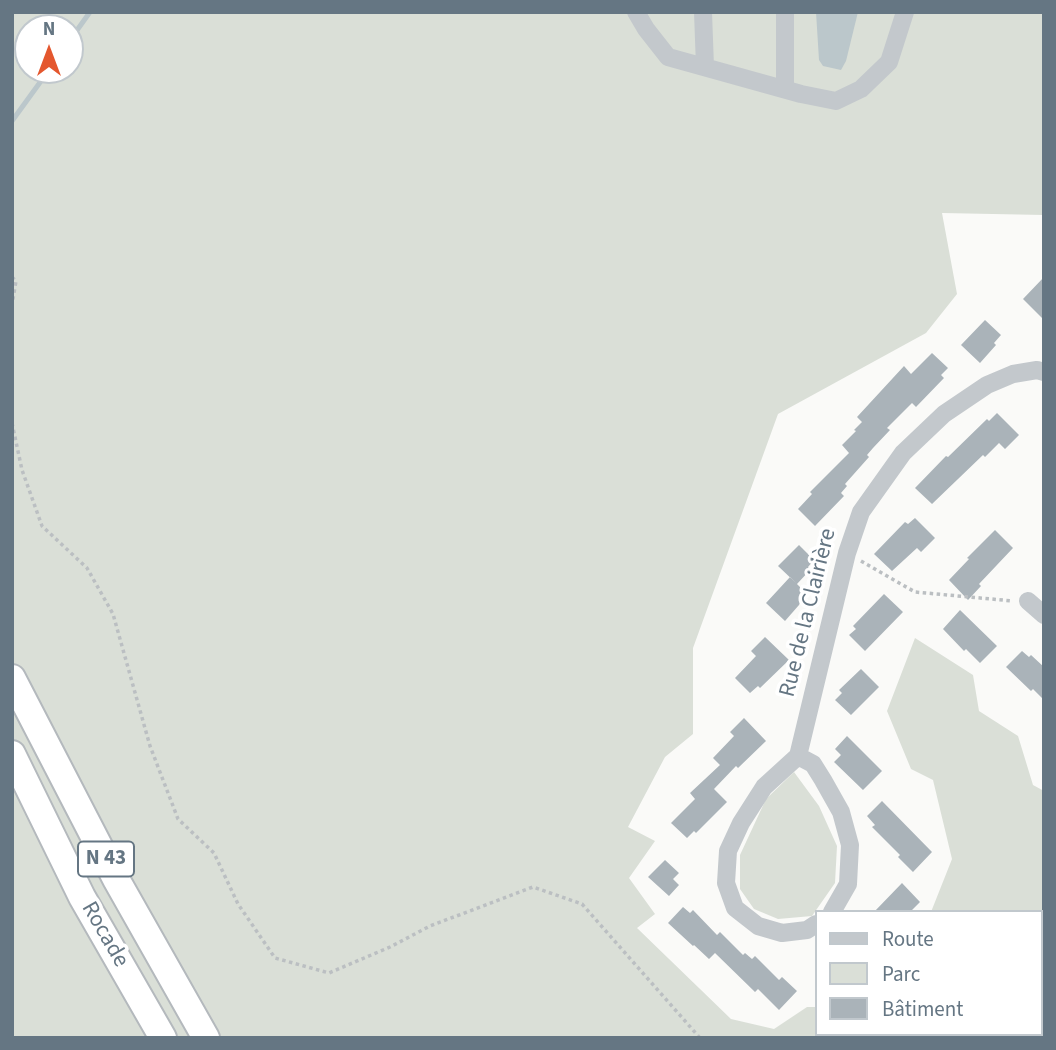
<!DOCTYPE html>
<meta charset="utf-8">
<style>
body{margin:0}
#map{position:relative;width:1056px;height:1050px;overflow:hidden;background:#fafaf8;font-family:"Source Sans 3",sans-serif}
canvas{display:block}
.frame{position:absolute;inset:0;border:14px solid #657683;pointer-events:none}
.legend{position:absolute;left:815px;top:910px;width:228px;height:126px;box-sizing:border-box;background:#fff;border:2px solid #c1c8cd;margin:0;padding:9px 12px;list-style:none;font-size:21px;color:#657683}
.legend li{display:flex;align-items:center;gap:14px;height:35px}
.legend b{width:35px;border:2px solid #c1c8cd}
.north{position:absolute;left:14px;top:14px;width:70px;height:70px;box-sizing:border-box;background:#fff;border:2px solid #c1c8cd;border-radius:50%;rotate:0deg;font-size:19px;font-weight:700;line-height:28px;text-align:center;color:#657683}
.north::after{content:'';display:block;margin:auto;width:24px;height:32px;background:#e4572e;clip-path:polygon(50% 0,100% 100%,50% 72%,0 100%)}
</style>
<div id="map">
<canvas width="1056" height="1050"></canvas>
<div class="frame"></div>
<ul class="legend">
<li><b style="height:9px;background:#c3c8cc"></b>Route</li>
<li><b style="height:19px;background:#dadfd7"></b>Parc</li>
<li><b style="height:19px;background:#aab3b9"></b>Bâtiment</li>
</ul>
<div class="north">N</div>
</div>
<script>
const ctx = document.querySelector('canvas').getContext('2d');
ctx.lineJoin = 'round';
function fillPath(path, color) {
  ctx.fillStyle = color;
  ctx.fill(path, 'evenodd');
}
function shape(rows) {
  const path = new Path2D();
  for (const r of rows) {
    path.moveTo(r[0], r[1]);
    for (let i = 2; i < r.length; i += 2) path.lineTo(r[i], r[i + 1]);
  }
  return path;
}
function stroke(path, color, width, dash) {
  ctx.strokeStyle = color;
  ctx.lineWidth = width;
  ctx.lineCap = dash ? 'butt' : 'round';
  ctx.setLineDash(dash || []);
  ctx.stroke(path);
}
function label(font, color, halo, rows, align = 'center') {
  ctx.font = font + ' "Source Sans 3",sans-serif';
  ctx.lineWidth = 7;
  ctx.setLineDash([]);
  ctx.textBaseline = 'middle';
  ctx.strokeStyle = halo;
  ctx.fillStyle = color;
  for (const [text, x, y, turn = 0] of rows) {
    ctx.save();
    ctx.translate(x, y);
    ctx.rotate((+turn || 0) * Math.PI / 180);
    ctx.textAlign = isNaN(turn) ? turn : align;
    if (halo) ctx.strokeText(text, 0, 0);
    ctx.fillText(text, 0, 0);
    ctx.restore();
  }
}
fillPath(shape([
 [12,12,1044,12,1044,215,942,213,957,294,926,333,778,414,693,648,693,734,665,757,628,827,655,841,629,878,655,914,637,928,731,1019,774,1029,807,1007,816,1007,816,1034,1040,1034,1040,912,931,912,952,859,933,780,911,769,887,711,915,638,973,675,979,711,1018,736,1033,785,1044,791,1044,1038,12,1038],
 [28,28,70,28,70,70,28,70],
 [794,772,819,806,837,846,835,883,812,916,778,919,754,909,740,889,740,855,766,799]
]), '#dadfd7');
fillPath(shape([
 [816,12,858,12,846,61,841,70,823,66,819,60]
]), '#bbc7cb');
stroke(shape([
 [70,40,90,12],
 [12,121,49,70]
]), '#bbc7cb', 5);
fillPath(shape([
 [1044,277,1044,320,1023,299],
 [985,320,1001,335,994,343,996,345,980,363,961,345],
 [932,353,948,368,941,375,944,378,916,407,912,403,887,428,890,430,873,448,867,455,869,457,845,484,847,486,841,493,844,496,815,526,798,509,812,494,810,492,849,453,842,445,856,431,854,430,862,422,857,417,904,366,911,374],
 [997,413,1019,435,1005,449,999,443,985,457,983,455,932,504,915,488,946,456,948,457,987,419,989,421],
 [915,518,935,538,921,552,917,548,892,571,874,554,905,522,908,524],
 [995,530,1013,548,979,584,981,586,968,600,949,580,969,559,967,558],
 [799,545,814,560,808,567,810,570,797,584,778,566],
 [790,577,805,592,799,605,785,621,766,603],
 [884,594,903,612,865,651,849,635,856,629,853,626],
 [960,610,997,646,980,663,966,649,964,651,943,629],
 [765,637,789,660,760,688,758,686,750,693,735,678,756,656,751,651],
 [1022,651,1029,657,1031,655,1044,667,1044,700,1033,689,1031,691,1006,667],
 [861,669,879,687,851,715,835,700,842,693,839,690],
 [744,718,766,741,738,768,736,766,714,789,727,802,696,833,694,831,687,838,671,823,695,799,690,793,720,765,713,758,734,736,730,732],
 [847,736,882,771,863,790,834,762,841,755,835,749],
 [882,801,932,852,913,872,898,857,900,855,872,827,875,825,867,816],
 [665,860,679,873,673,879,679,885,669,896,648,877],
 [902,883,920,902,910,912,874,912],
 [683,907,690,913,693,910,717,935,720,932,743,955,745,953,752,959,755,956,779,980,782,977,797,991,779,1010,758,989,755,992,715,953,709,959,694,945,693,946,668,923]
]), '#aab3b9');
const highway = shape([
 [12,678,116,879,206,1038],
 [12,754,82,897,163,1038]
]);
stroke(highway, '#b4b9bd', 30);
stroke(shape([
 [12,277,16,281,12,305],
 [12,423,22,470,42,526,87,568,113,614,150,746,178,819,214,853,238,904,275,958,329,973,390,947,430,926,533,887,582,904,700,1038],
 [861,561,915,592,1013,601],
 [1040,972,1044,971],
 [853,1038,864,1034]
]), '#bbbfc2', 3.5, [3.5, 3.5]);
stroke(shape([
 [636,12,646,29,668,57,801,94,836,101,861,89,889,62,905,12],
 [703,12,705,67],
 [785,12,785,89],
 [1028,601,1044,615],
 [798,756,813,764,823,780,841,812,850,845,848,884,832,912],
 [816,924,807,930,782,933,758,926,735,908,726,883,728,851,741,823,764,787,798,756,847,553,861,512,903,453,944,414,987,385,1013,374,1037,370,1044,372]
]), '#c3c8cc', 18);
stroke(highway, '#fff', 26);
for (const [x, y, w] of [
 [106,859,56]
]) {
  const box = new Path2D();
  box.roundRect(x - w / 2, y - 17.5, w, 35, 5);
  ctx.fillStyle = '#fff';
  ctx.fill(box);
  stroke(box, '#657683', 2);
}
label('bold 21px', '#657683', null, [
 ["N 43",106,859]
]);
label('23px', '#657683', '#fff', [
 ["Rue de la Clairière",809,613,-76],
 ["Rocade",104,935,60]
]);
</script>
